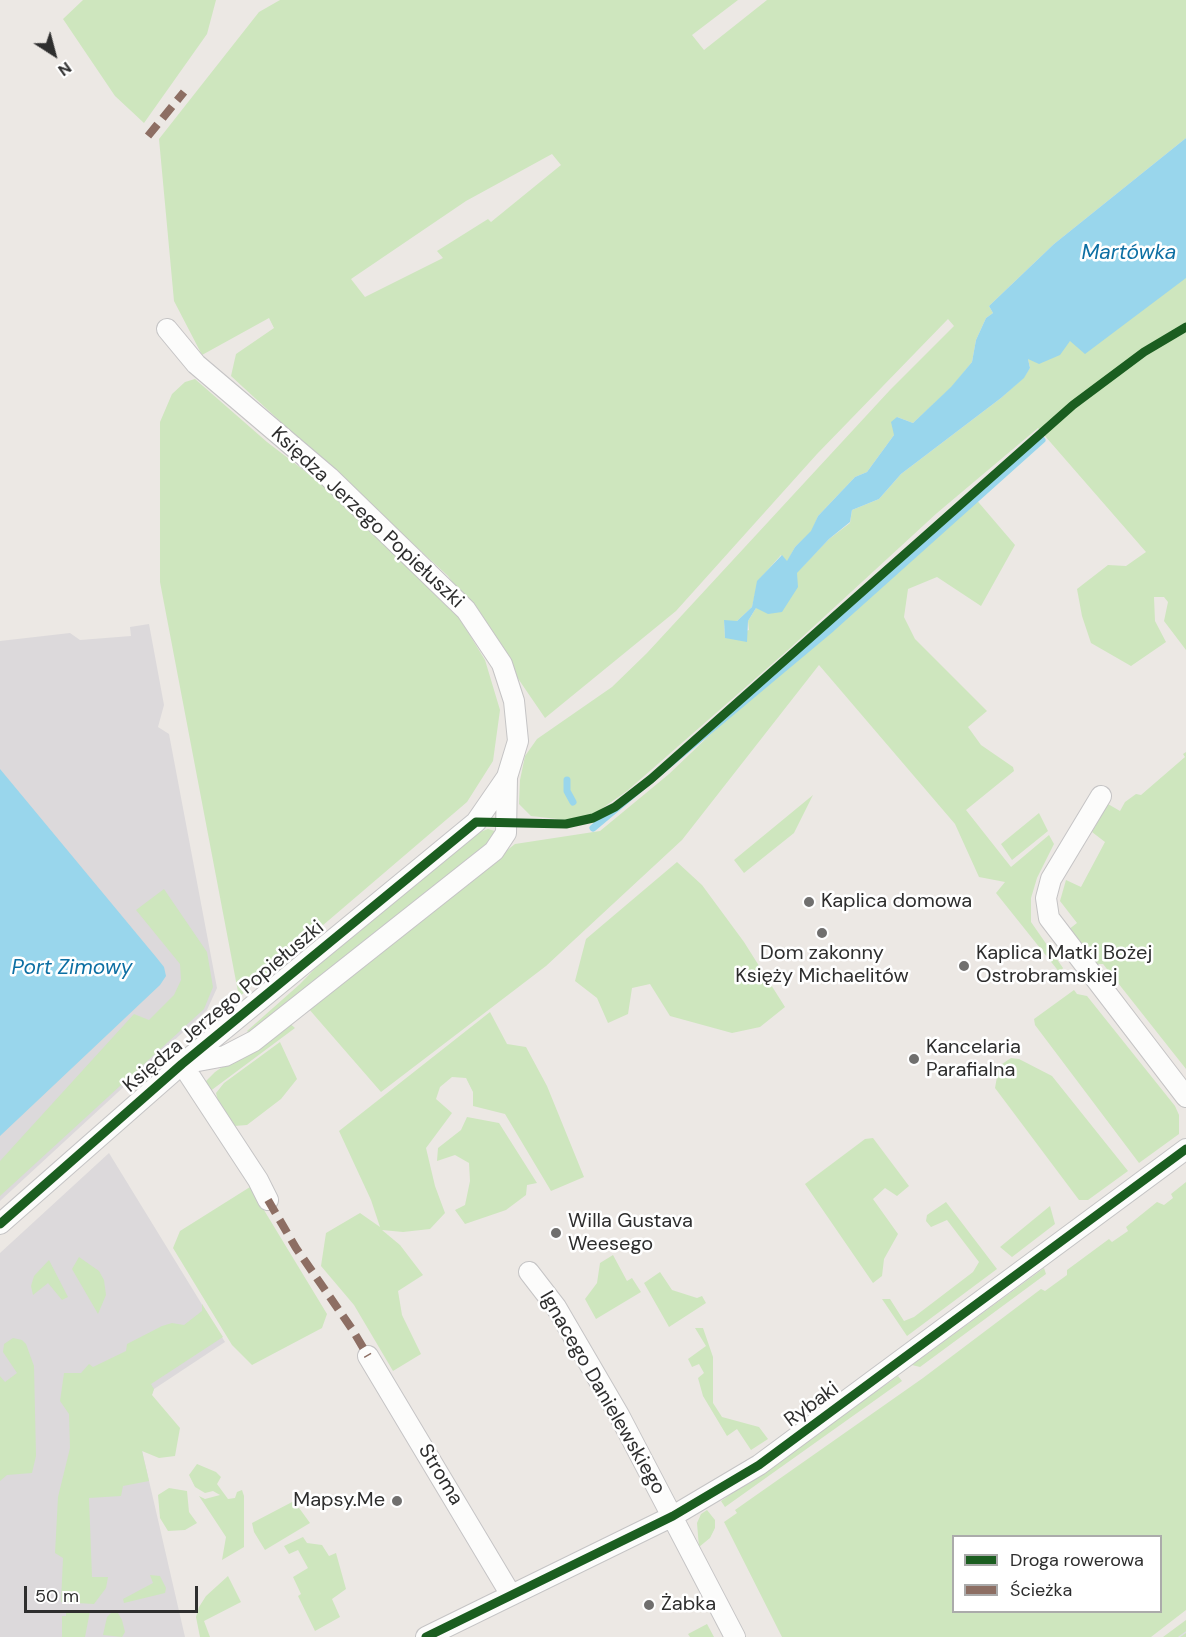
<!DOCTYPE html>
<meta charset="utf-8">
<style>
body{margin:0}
#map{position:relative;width:1186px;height:1637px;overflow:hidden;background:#ece8e4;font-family:"DM Sans",sans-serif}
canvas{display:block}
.legend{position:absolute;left:952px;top:1535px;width:210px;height:78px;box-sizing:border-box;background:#fff;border:2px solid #ababab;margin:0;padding:8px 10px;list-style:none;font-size:18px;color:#2e2e2e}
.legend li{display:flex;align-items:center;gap:12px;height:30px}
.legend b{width:30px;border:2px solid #ababab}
.north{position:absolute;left:24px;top:24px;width:60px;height:60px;-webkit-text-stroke:4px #fff;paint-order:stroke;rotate:144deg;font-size:16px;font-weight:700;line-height:24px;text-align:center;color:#2e2e2e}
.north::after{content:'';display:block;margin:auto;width:21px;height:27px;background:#2e2e2e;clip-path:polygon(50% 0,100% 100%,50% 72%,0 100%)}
.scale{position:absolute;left:24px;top:1586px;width:174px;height:27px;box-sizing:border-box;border:3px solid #2e2e2e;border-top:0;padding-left:8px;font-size:18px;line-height:21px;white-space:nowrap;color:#2e2e2e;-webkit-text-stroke:4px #fff;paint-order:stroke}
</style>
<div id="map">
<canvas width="1186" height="1637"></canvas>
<ul class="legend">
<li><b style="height:8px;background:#1b5e20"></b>Droga rowerowa</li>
<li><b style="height:8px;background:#8d6e63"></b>Ścieżka</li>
</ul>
<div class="north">N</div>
<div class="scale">50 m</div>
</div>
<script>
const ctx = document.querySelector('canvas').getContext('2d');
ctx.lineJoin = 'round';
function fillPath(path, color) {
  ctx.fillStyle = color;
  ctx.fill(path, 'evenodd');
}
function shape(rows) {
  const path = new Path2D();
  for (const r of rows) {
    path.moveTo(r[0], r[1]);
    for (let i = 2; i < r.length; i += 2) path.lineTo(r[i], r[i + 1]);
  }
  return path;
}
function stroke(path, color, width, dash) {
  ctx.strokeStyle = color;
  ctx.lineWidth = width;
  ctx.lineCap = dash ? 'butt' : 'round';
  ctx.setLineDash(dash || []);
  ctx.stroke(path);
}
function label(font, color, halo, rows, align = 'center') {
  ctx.font = font + ' "DM Sans",sans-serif';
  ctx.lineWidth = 5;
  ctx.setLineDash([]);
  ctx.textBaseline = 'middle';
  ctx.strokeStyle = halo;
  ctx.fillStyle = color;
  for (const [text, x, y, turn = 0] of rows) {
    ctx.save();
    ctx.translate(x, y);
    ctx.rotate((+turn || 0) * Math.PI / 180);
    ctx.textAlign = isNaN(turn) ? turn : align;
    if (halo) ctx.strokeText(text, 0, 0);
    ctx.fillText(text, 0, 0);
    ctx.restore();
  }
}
fillPath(shape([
 [149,624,164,705,158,727,169,734,217,988,207,1010,0,1201,0,641,70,633,80,640,131,636,130,627],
 [109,1153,225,1342,154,1389,138,1433,185,1637,0,1637,0,1253]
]), '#dcd9db');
fillPath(shape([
 [83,0,216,0,207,34,144,123,115,96,63,19],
 [280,0,738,0,692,35,704,50,767,0,1186,0,1186,138,1054,244,989,306,993,313,986,318,976,340,972,362,952,387,913,423,897,417,894,435,867,472,855,477,818,516,812,531,795,547,787,562,781,555,758,581,752,607,737,621,724,621,725,638,749,630,748,621,756,608,796,573,829,539,850,523,852,510,879,499,901,474,1001,398,1024,377,1030,368,1028,359,1070,341,1186,277,1186,650,1164,621,1168,602,1164,597,1154,597,1155,621,1166,642,1131,666,1091,643,1082,616,1077,589,1108,565,1126,566,1146,552,1038,428,937,513,788,650,627,791,594,814,567,820,531,816,519,804,520,780,525,756,537,739,612,687,647,653,890,390,954,326,948,319,817,454,676,611,545,718,448,576,231,376,236,354,274,328,269,318,202,355,174,301,159,139,259,12],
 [552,154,561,165,491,222,488,219,437,251,443,258,365,297,351,279,466,201],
 [195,379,267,442,323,485,460,619,485,660,500,710,493,761,467,802,239,997,160,582,160,422,172,394,185,382],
 [974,497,1015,545,981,606,937,577,908,589,904,617,915,639,987,711,968,727,981,745,1013,767,1014,771,966,810,1011,867,1049,835,1054,844,1037,878,1031,898,1031,922,1063,968,1060,973,996,893,1005,882,979,877,955,824,819,665,682,840,546,966,381,1092,308,1008,515,844,600,831,669,774,782,666],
 [1186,752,1186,1069,1103,964,1092,964,1068,930,1077,923,1060,901,1066,880,1081,887,1105,842,1092,832,1108,804,1120,811,1125,802,1136,794,1141,795,1185,757,1183,754],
 [813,795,794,833,744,873,734,860],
 [1039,813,1048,831,1012,860,1001,844],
 [488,829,498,832,497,841,251,1035,247,1031,300,984,336,947,392,904,470,836],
 [677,862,702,885,744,942,785,1007,760,1027,732,1033,670,1016,650,984,632,988,628,1014,608,1023,597,998,575,981,586,939],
 [164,889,207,952,213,987,204,1009,0,1196,0,1161,134,1014,149,1020,174,995,181,980,180,964,136,910],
 [1074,990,1077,994,1087,996,1175,1106,1179,1115,1179,1134,1139,1163,1035,1025,1034,1019],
 [490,1012,507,1044,526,1047,547,1086,584,1177,551,1191,505,1114,473,1106,473,1092,466,1078,452,1077,440,1087,436,1099,452,1113,426,1148,435,1186,445,1213,430,1229,403,1232,382,1230,400,1245,423,1275,398,1291,402,1315,421,1354,393,1371,354,1305,321,1266,326,1233,360,1213,380,1227,371,1200,339,1131],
 [288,1022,295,1028,209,1092,205,1082,215,1072],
 [280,1042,297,1079,281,1099,247,1125,234,1126,219,1106,216,1093,224,1083],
 [1011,1058,1019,1059,1052,1076,1128,1171,1088,1200,1079,1200,995,1088,999,1066],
 [467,1117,499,1123,537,1183,527,1185,526,1195,506,1210,465,1224,455,1210,465,1205,470,1181,469,1163,455,1155,437,1161,438,1148,461,1130],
 [873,1138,909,1186,897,1196,885,1188,873,1199,898,1234,884,1259,882,1276,873,1283,805,1184,865,1139],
 [1186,1182,1186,1610,1151,1637,782,1637,724,1522,737,1513,735,1510,923,1378,1041,1289,1045,1291,1067,1275,1067,1270,1109,1239,1112,1242,1128,1231,1126,1227,1157,1202,1164,1205,1173,1198,1171,1194],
 [1160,1536,1160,1612,954,1612,954,1536],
 [250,1187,327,1314,322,1328,252,1365,232,1345,173,1248,180,1231],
 [946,1202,997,1269,907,1336,882,1299,890,1299,904,1321,914,1317,973,1272,979,1262,947,1220,931,1227,926,1221,927,1215],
 [1050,1206,1055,1224,1012,1257,1000,1247],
 [613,1255,627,1281,632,1278,641,1292,596,1319,585,1299,597,1283,600,1263],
 [79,1257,99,1271,104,1280,106,1295,98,1314,72,1269],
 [49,1260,68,1297,62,1300,48,1283,33,1295,31,1286,34,1276],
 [1044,1268,1046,1274,920,1367,912,1365],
 [660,1272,672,1290,697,1298,702,1296,706,1303,669,1327,644,1283],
 [202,1304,223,1337,151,1384,154,1389,152,1395,180,1428,175,1456,159,1458,142,1451,149,1481,123,1486,121,1496,89,1498,92,1577,108,1577,106,1588,94,1604,61,1602,63,1558,55,1553,58,1497,70,1448,69,1414,60,1401,64,1373,81,1373,89,1364,93,1367,126,1351,127,1344,162,1326,172,1323,184,1325,202,1311],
 [695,1328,703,1328,713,1357,713,1403,722,1417,759,1427,768,1439,751,1450,737,1429,727,1436,703,1396,698,1378,704,1373,699,1364,692,1367,688,1359,706,1346],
 [13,1338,22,1340,26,1344,34,1366,36,1456,32,1473,7,1475,0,1481,0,1376,5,1382,17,1373,3,1352,4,1344],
 [898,1376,902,1381,725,1507,721,1501],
 [197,1464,216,1472,221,1477,217,1484,228,1499,235,1498,237,1492,242,1490,244,1496,244,1547,222,1560,226,1537,199,1496,205,1499,220,1495,213,1491,205,1493,195,1487,189,1475],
 [169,1488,187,1491,189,1512,197,1523,185,1530,168,1531,160,1518,158,1495],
 [294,1501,310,1523,265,1550,254,1532,252,1523],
 [707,1510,715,1520,715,1528,710,1538,699,1547,697,1523,701,1514],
 [303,1537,307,1543,322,1545,329,1556,336,1553,346,1589,332,1599,340,1617,315,1631,298,1596,301,1594,293,1577,308,1568,298,1550,289,1554,284,1546],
 [150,1575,160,1576,166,1588,165,1593,124,1603,123,1599,153,1583],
 [228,1576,241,1602,204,1621,210,1637,200,1637,196,1617,199,1607,206,1596],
 [66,1610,90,1611,85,1637,62,1637,62,1616,66,1616],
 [113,1611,118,1613,122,1620,125,1632,122,1637,103,1635,107,1617],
 [1186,1620,1186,1637,1163,1637],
 [707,1624,714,1637,690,1637,688,1634]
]), '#cee6be');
fillPath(shape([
 [1186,138,1186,278,1085,354,1070,341,1060,355,1039,364,1028,359,1030,368,1024,378,1001,398,901,474,879,499,852,510,850,522,829,539,797,573,798,587,782,612,768,614,756,608,748,621,747,642,725,638,724,620,737,621,752,607,757,581,782,555,787,561,795,547,811,531,818,516,855,477,867,472,894,435,891,422,897,417,913,423,951,387,972,362,976,340,986,318,993,313,989,306,1054,244],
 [0,769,156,957,164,967,166,976,160,985,0,1136]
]), '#99d6ec');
stroke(shape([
 [567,780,567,791,573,802],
 [593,828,832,628,1042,440]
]), '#99d6ec', 7);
const minor = shape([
 [1101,796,1051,879,1046,898,1049,918,1186,1097],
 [268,1200,258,1180,182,1064,225,1056,254,1041,494,851,506,833,507,777],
 [0,1224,182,1064,476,822,507,777,518,741,514,701,502,664,466,610,329,477,196,364,167,329],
 [529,1272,556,1307,619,1415,735,1637],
 [368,1356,511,1595],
 [426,1637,673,1516,759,1465,1186,1149]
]);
stroke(minor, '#c5c4c5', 22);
stroke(minor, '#fcfcfb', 20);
stroke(shape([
 [1179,1637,1186,1632]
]), '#dfdfe1', 1.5);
stroke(shape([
 [148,136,184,92],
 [268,1200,296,1248,352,1329,368,1356]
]), '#8d6e63', 8, [15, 8]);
stroke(shape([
 [0,1224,182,1064,476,822,566,824,593,818,615,807,651,779,1073,405,1144,352,1186,327],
 [426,1637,673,1516,759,1465,1186,1149]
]), '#1b5e20', 9);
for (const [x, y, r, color] of [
 [809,902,6,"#706f6e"],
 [822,933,6,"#706f6e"],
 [964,966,6,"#706f6e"],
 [914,1059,6,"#706f6e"],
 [556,1233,6,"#706f6e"],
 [397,1501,6,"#706f6e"],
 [649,1605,6,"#706f6e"]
]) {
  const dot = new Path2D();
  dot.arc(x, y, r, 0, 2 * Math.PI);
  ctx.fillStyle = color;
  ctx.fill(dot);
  stroke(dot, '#fff', 2);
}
label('20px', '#2e2e2e', '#fff', [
 ["Księdza Jerzego Popiełuszki",367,518,43],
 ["Księdza Jerzego Popiełuszki",224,1007,-40],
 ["Ignacego Danielewskiego",602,1393,60],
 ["Rybaki",812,1405,-36],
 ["Stroma",440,1475,59]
]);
label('20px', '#2e2e2e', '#fff', [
 ["Kaplica domowa",821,902],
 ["Dom zakonny",822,954,"center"],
 ["Księży Michaelitów",822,977,"center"],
 ["Kaplica Matki Bożej",976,954],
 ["Ostrobramskiej",976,977],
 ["Kancelaria",926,1048],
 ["Parafialna",926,1071],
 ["Willa Gustava",568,1222],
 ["Weesego",568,1245],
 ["Mapsy.Me",385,1501,"right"],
 ["Żabka",661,1605]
], 'left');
label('italic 21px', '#0d6fa3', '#fff', [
 ["Martówka",1129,253],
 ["Port Zimowy",72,968]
]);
</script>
